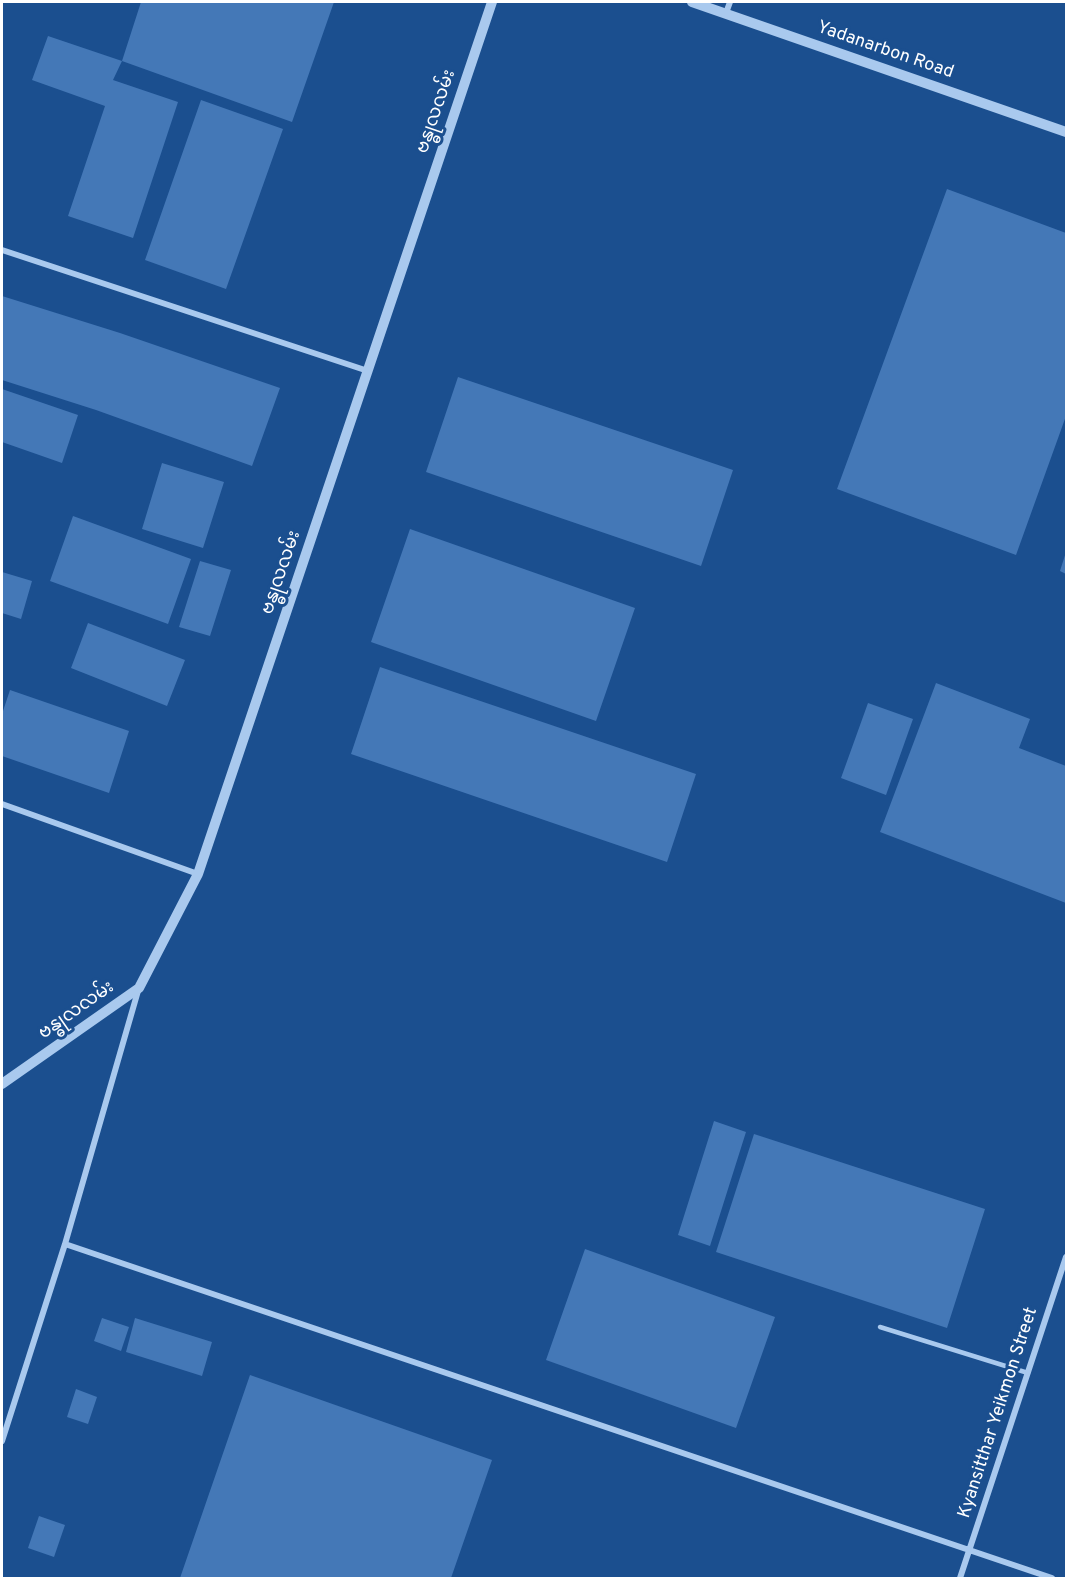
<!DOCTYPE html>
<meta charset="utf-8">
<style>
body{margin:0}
#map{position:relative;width:1068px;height:1580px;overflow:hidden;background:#1b4f8f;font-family:Overpass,sans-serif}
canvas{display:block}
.frame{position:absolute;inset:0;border:3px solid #fff;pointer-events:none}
</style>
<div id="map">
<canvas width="1068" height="1580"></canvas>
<div class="frame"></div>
</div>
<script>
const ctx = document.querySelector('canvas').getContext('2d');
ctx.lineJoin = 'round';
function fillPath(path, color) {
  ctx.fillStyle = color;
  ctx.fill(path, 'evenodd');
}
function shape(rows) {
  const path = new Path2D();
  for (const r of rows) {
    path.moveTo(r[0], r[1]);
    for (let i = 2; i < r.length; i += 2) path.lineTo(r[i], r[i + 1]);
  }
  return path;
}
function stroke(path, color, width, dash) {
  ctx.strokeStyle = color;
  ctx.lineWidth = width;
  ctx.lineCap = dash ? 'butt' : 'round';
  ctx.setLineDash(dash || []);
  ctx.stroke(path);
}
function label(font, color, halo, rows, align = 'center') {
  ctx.font = font + ' Overpass,"Noto Sans Myanmar",sans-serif';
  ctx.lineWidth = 6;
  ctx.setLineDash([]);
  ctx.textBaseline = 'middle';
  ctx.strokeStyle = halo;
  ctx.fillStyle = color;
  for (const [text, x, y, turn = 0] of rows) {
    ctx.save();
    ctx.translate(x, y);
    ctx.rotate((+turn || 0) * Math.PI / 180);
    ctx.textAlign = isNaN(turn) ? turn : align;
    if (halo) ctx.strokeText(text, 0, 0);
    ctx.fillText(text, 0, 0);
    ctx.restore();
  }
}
fillPath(shape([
 [141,2,334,2,292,122,122,61],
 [48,36,122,61,113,80,178,102,133,238,68,216,105,106,32,80],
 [201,100,283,129,226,289,145,260],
 [947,189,1066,233,1066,416,1016,555,837,489],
 [2,296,120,333,280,388,252,466,96,410,2,380],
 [458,377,733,470,701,566,426,472],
 [2,389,78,415,62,463,2,442],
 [162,463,224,482,203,548,142,529],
 [73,516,191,559,168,624,50,581],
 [410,529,635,608,596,721,371,642],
 [1066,552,1066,574,1060,571],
 [200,561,231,570,210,636,179,627],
 [2,572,32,581,21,619,2,613],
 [88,623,185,660,167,706,71,668],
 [380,667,696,774,667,862,351,754],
 [936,683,1030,719,1019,748,1066,766,1066,903,880,832],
 [10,690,129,731,109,793,2,756,2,714],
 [868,703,913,719,886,795,841,778],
 [714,1121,746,1132,710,1246,678,1235],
 [754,1134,985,1209,947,1328,716,1252],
 [585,1249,775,1317,736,1428,546,1360],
 [102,1318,129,1327,121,1351,94,1341],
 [135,1318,212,1342,202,1376,126,1352],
 [250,1375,492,1460,451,1578,180,1578],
 [76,1389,97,1397,88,1424,67,1417],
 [39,1516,65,1525,54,1557,28,1548]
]), '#4478b7');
stroke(shape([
 [880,1327,1028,1373]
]), '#a9c9ee', 4.5);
stroke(shape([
 [726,13,730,2],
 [2,250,368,371],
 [2,804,198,874],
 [65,1244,1052,1578],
 [2,1441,65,1244,138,991],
 [960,1578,1066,1257]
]), '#a9c9ee', 6);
stroke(shape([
 [692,2,1066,132],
 [2,1084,139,988,198,874,492,2]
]), '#a9c9ee', 10);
label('18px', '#fff', '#1b4f8f', [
 ["Yadanarbon Road",885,51,19],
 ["ဗန္ဓုလလမ်း",437,112,-71],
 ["ဗန္ဓုလလမ်း",282,573,-71],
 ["ဗန္ဓုလလမ်း",77,1011,-35],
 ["Kyansitthar Yeikmon Street",999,1413,-72]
]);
</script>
